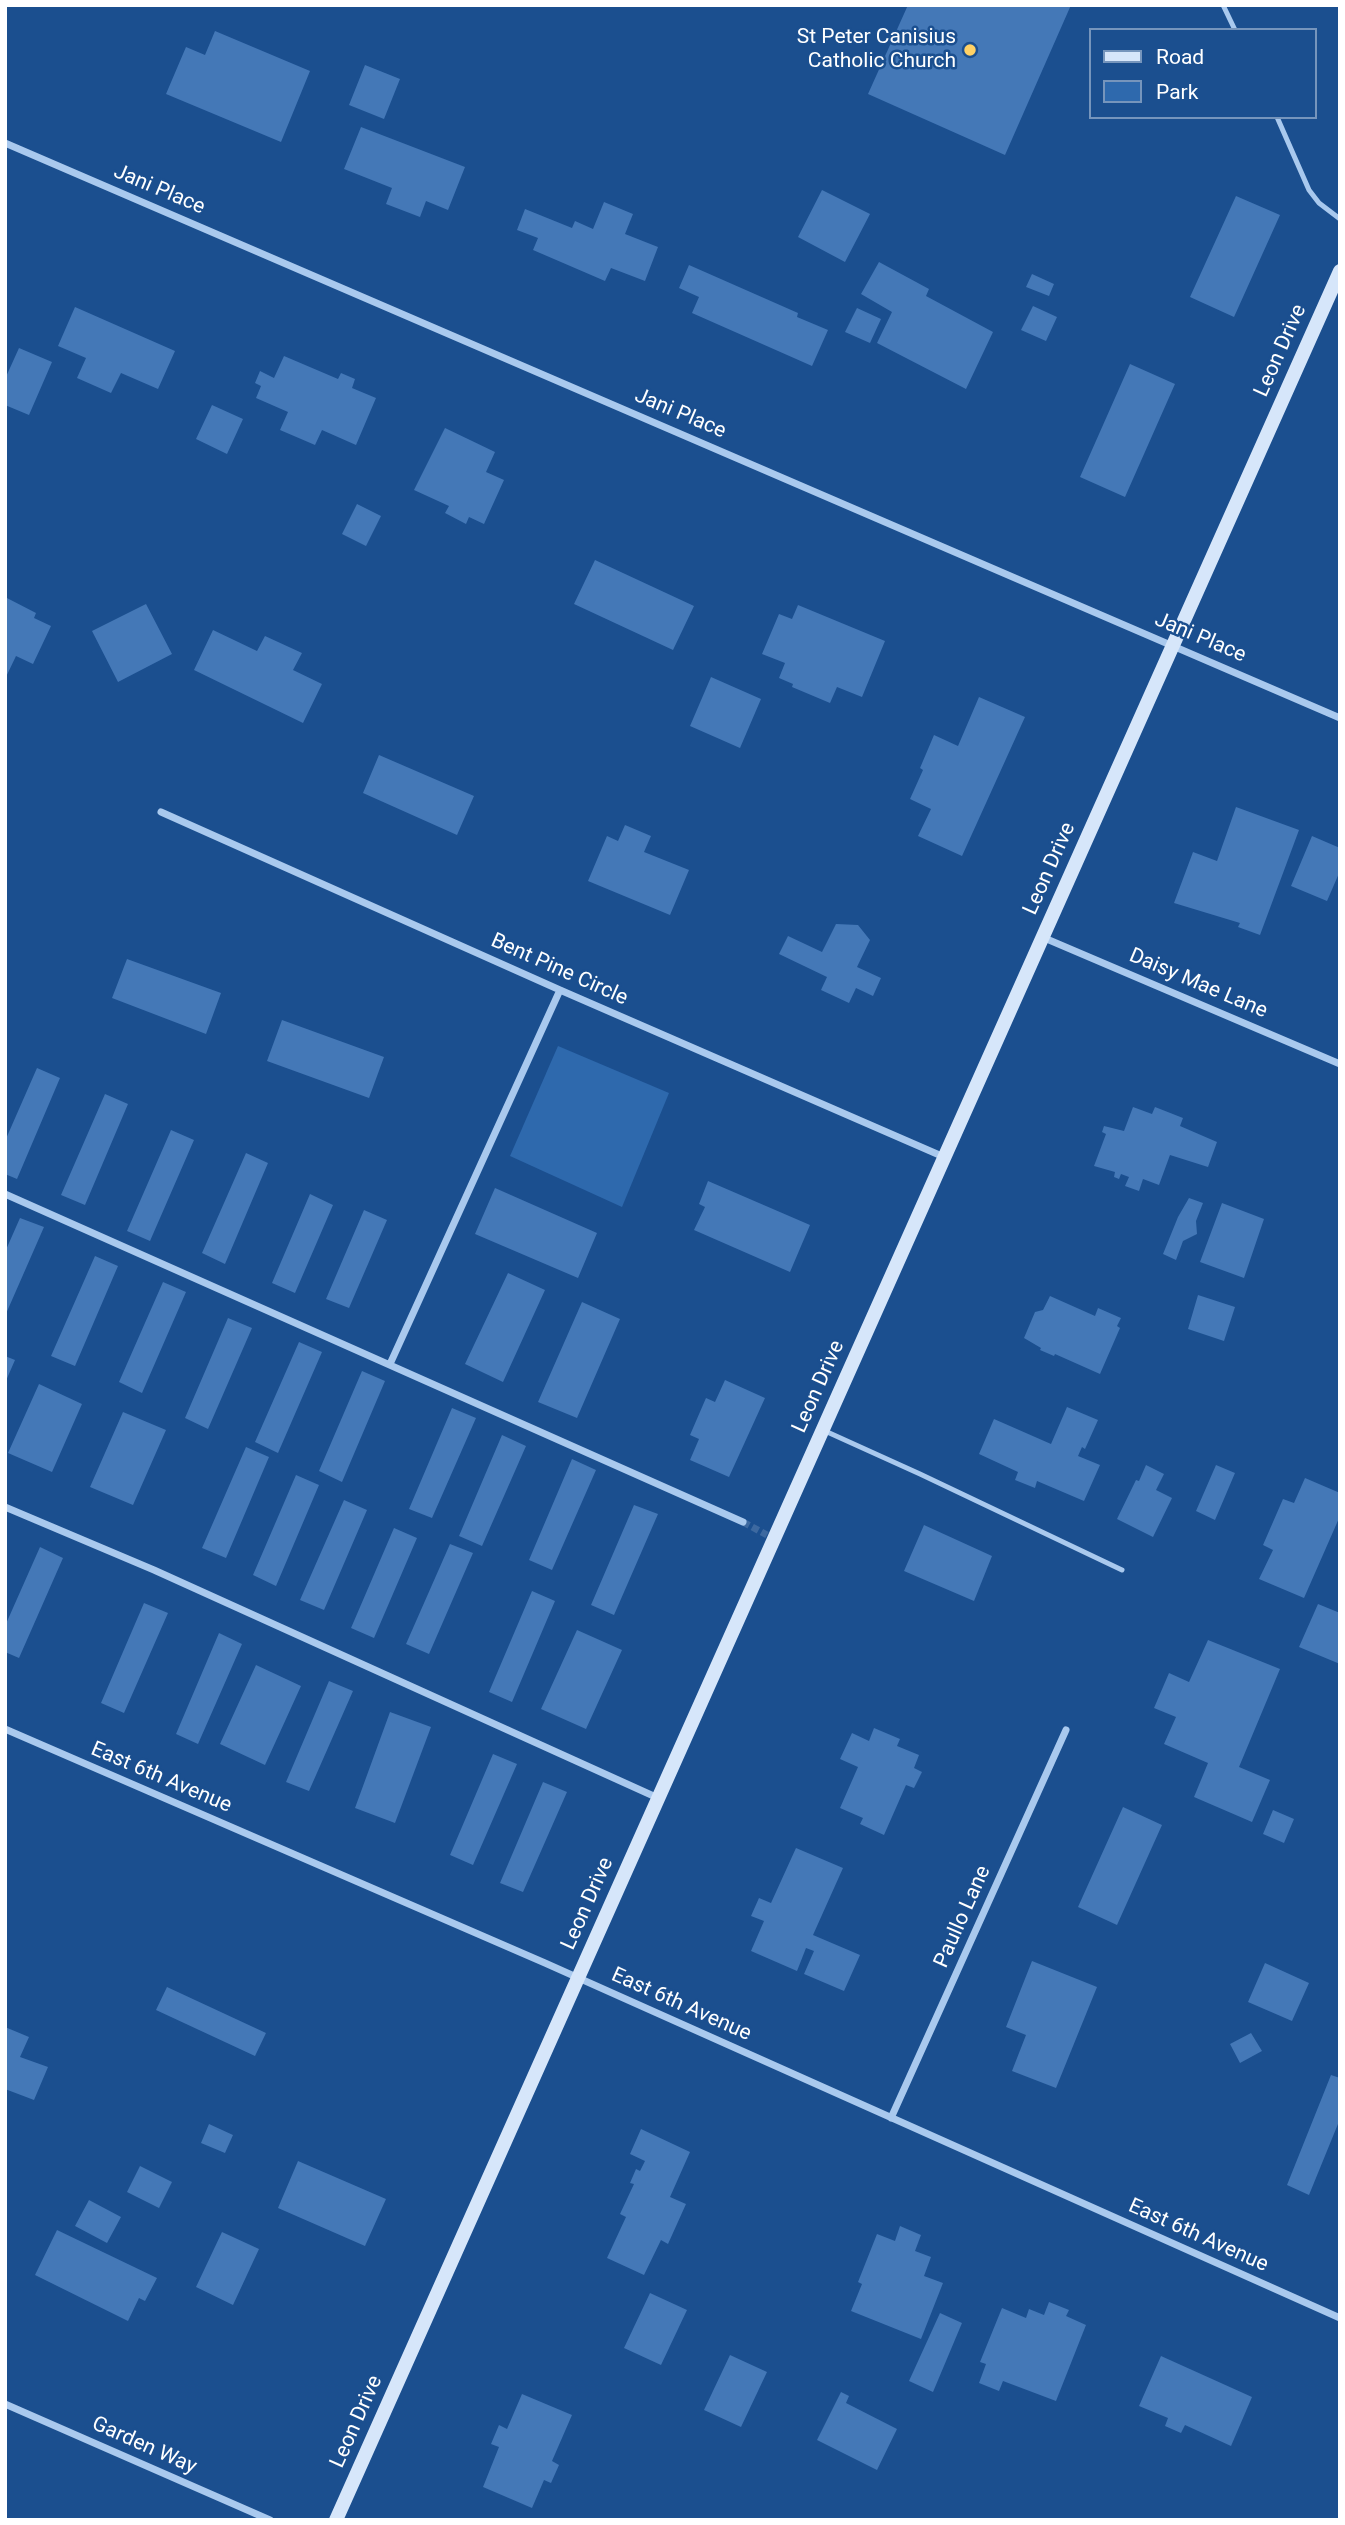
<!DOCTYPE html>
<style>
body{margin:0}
#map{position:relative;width:1345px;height:2525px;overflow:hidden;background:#1b4f8f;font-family:Roboto,sans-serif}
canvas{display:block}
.frame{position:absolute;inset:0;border:7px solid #fff;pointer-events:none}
.legend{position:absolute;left:1089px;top:28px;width:228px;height:91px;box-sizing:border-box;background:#1b4f8f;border:2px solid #7695bc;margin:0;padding:9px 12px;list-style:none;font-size:21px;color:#fff}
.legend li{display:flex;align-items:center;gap:14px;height:35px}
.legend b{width:35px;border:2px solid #7695bc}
</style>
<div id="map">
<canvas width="1345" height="2525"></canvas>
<div class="frame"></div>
<ul class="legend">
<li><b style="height:9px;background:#d6e6fa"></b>Road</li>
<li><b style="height:19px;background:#2e69ad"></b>Park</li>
</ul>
</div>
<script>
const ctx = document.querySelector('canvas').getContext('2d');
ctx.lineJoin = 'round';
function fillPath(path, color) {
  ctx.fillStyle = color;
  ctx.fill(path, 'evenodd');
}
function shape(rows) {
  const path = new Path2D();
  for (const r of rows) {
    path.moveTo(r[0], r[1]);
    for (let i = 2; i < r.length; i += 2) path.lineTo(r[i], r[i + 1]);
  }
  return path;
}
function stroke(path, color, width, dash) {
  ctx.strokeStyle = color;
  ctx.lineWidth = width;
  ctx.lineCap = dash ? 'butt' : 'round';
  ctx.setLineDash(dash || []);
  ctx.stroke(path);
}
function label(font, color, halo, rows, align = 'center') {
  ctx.font = font + ' Roboto,sans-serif';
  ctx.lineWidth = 5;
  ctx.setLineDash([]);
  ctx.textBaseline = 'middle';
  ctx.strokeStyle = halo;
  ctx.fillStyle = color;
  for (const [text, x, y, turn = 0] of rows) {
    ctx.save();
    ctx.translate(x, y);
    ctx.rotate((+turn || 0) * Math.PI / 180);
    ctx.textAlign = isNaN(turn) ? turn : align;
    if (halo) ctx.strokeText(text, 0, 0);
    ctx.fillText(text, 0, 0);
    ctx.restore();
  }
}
fillPath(shape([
 [558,1046,669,1093,622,1207,510,1156]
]), '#2e69ad');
fillPath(shape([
 [908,5,1071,5,1005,155,868,94],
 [215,31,310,71,281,142,166,94,186,47,205,55],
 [365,65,400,79,384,119,349,105],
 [361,127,465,167,448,210,426,201,420,217,386,204,392,188,344,169],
 [822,190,870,214,845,262,798,237],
 [1236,196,1280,215,1234,317,1190,297],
 [604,202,633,214,625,234,658,247,645,281,611,268,605,281,533,250,538,238,517,230,525,209,572,228,575,221,593,229],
 [879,262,929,289,926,296,993,332,966,389,877,343,892,312,861,294],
 [689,265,798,313,797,317,828,330,812,366,692,313,699,297,679,288],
 [1032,274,1054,284,1049,296,1026,287],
 [1033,306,1057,317,1046,341,1021,330],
 [75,307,175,351,158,389,121,373,111,393,77,378,86,358,58,346],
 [857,308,881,319,870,343,845,332],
 [19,348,52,362,29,415,5,405,5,379],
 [284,356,338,379,341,373,355,379,352,388,376,398,356,445,322,430,315,445,280,430,288,412,256,398,261,386,255,383,260,371,274,378],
 [1130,364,1175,384,1125,497,1080,477],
 [212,405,243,419,227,454,196,439],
 [445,428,495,452,486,472,504,480,484,524,469,517,466,524,445,513,449,506,414,490],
 [357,504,381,516,366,546,342,534],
 [595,560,694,606,673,650,574,604],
 [5,597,36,613,34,618,51,626,33,664,16,656,5,679],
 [146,604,172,654,118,682,92,631],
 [798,605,885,641,862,697,837,687,830,703,792,687,793,684,779,678,785,663,762,654,779,614,792,619],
 [213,630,257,651,265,636,302,653,293,670,322,684,303,723,194,670],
 [711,677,761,699,740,748,690,726],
 [979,697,1025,717,962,856,918,836,931,809,910,799,923,770,920,768,934,735,958,746],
 [379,755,474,796,457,835,363,793],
 [1236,807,1299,830,1260,935,1238,927,1240,923,1174,903,1193,852,1217,861],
 [625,825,651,836,644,852,689,870,670,915,588,881,607,836,618,841],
 [1312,836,1340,848,1340,871,1327,901,1291,886],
 [836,924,858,925,870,940,857,967,881,978,873,996,856,988,849,1003,821,990,827,977,779,954,788,936,822,952],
 [127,959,221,993,206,1034,112,998],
 [282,1020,384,1057,369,1098,267,1061],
 [37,1068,60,1078,17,1179,5,1174,5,1141],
 [105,1094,128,1104,85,1205,61,1195],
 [1133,1107,1152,1114,1155,1107,1183,1118,1180,1126,1217,1142,1208,1167,1170,1155,1159,1185,1143,1179,1139,1191,1125,1186,1129,1177,1121,1174,1119,1179,1114,1177,1115,1172,1094,1166,1106,1134,1102,1132,1104,1126,1124,1131],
 [171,1130,194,1140,150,1241,127,1231],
 [246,1153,268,1163,225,1264,202,1253],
 [708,1181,810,1225,790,1272,694,1230,705,1207,699,1204],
 [495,1188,597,1233,578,1278,475,1234],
 [310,1194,333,1205,295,1293,272,1283],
 [1189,1198,1203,1203,1196,1221,1197,1234,1183,1241,1176,1260,1163,1254,1178,1217],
 [1222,1203,1264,1219,1244,1278,1200,1262],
 [364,1210,387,1220,349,1308,326,1299],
 [20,1218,44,1227,5,1316,5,1252],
 [95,1256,118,1266,75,1366,51,1356],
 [508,1273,545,1290,503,1382,465,1364],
 [163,1282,186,1292,142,1393,119,1382],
 [1198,1295,1235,1307,1224,1341,1188,1329],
 [1050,1296,1095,1316,1098,1308,1121,1318,1117,1326,1120,1328,1100,1374,1055,1354,1054,1356,1040,1350,1041,1348,1024,1338,1035,1312,1043,1310],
 [582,1302,620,1319,577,1418,538,1402],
 [228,1318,252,1328,208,1429,185,1418],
 [299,1342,322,1352,278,1453,255,1442],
 [5,1356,15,1360,5,1383],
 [362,1371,385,1381,342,1482,319,1471],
 [725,1380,765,1398,729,1477,690,1460,699,1439,690,1435,706,1398,715,1402],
 [39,1384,82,1404,52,1472,8,1453],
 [1067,1407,1098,1420,1085,1449,1082,1447,1078,1456,1100,1465,1084,1501,1037,1481,1035,1488,1015,1480,1018,1472,979,1454,994,1419,1051,1444],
 [452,1408,476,1418,432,1518,409,1509],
 [123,1412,166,1430,133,1505,90,1487],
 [502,1435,526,1446,482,1546,459,1536],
 [246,1447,269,1457,226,1558,202,1548],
 [572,1459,596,1470,552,1570,529,1560],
 [1146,1465,1164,1474,1156,1490,1172,1498,1153,1537,1117,1519,1136,1480,1139,1481],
 [1216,1465,1235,1473,1215,1520,1196,1511],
 [296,1475,319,1485,276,1586,253,1575],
 [1305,1478,1340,1493,1340,1516,1304,1598,1259,1579,1273,1550,1263,1545,1283,1499,1294,1503],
 [344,1500,367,1510,324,1610,300,1600],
 [634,1505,658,1514,614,1615,591,1605],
 [924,1525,992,1556,974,1601,904,1571],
 [394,1528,417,1538,374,1638,351,1628],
 [450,1544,473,1553,429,1654,406,1644],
 [40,1547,63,1558,19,1658,5,1652,5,1626],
 [532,1591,555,1601,512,1702,489,1692],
 [144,1603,168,1613,124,1713,101,1703],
 [1318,1604,1340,1613,1340,1664,1299,1647],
 [577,1630,622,1650,586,1729,541,1709],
 [219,1633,242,1644,198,1744,176,1734],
 [1208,1640,1280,1669,1239,1767,1270,1780,1252,1822,1194,1797,1208,1763,1164,1744,1176,1717,1154,1708,1169,1673,1189,1682],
 [256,1665,301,1686,265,1765,220,1744],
 [329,1681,353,1691,309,1791,286,1782],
 [390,1712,431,1727,395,1823,355,1808],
 [874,1728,900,1739,897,1746,919,1755,914,1768,922,1772,914,1788,906,1785,884,1835,860,1824,863,1818,840,1808,858,1767,840,1759,852,1733,869,1741],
 [493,1754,517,1764,473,1865,450,1855],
 [543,1782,567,1792,523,1892,500,1883],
 [1123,1807,1162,1825,1117,1925,1078,1907],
 [1273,1810,1294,1819,1284,1843,1263,1834],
 [796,1848,843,1868,813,1935,860,1955,844,1991,804,1974,814,1951,806,1948,797,1971,751,1951,764,1921,751,1916,759,1898,771,1903],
 [1032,1961,1097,1987,1056,2088,1012,2071,1026,2035,1006,2027],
 [1265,1963,1309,1983,1292,2021,1248,2002],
 [167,1987,266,2033,255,2056,156,2010],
 [5,2027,29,2037,20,2057,48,2067,34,2100,5,2089],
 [1251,2033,1262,2051,1240,2063,1230,2044],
 [1331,2075,1340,2078,1340,2119,1309,2195,1287,2185],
 [209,2124,233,2135,225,2153,201,2143],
 [641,2129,690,2152,670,2197,686,2204,668,2244,661,2240,644,2275,607,2258,626,2217,620,2214,634,2184,630,2183,636,2169,640,2171,645,2161,630,2154],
 [298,2161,386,2199,365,2246,278,2208],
 [140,2166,172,2182,159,2208,127,2192],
 [89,2200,121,2217,107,2243,75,2226],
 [900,2226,921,2235,915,2251,931,2257,924,2276,943,2283,921,2339,851,2311,862,2284,858,2282,877,2234,895,2241],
 [57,2230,157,2278,145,2301,139,2298,128,2321,35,2275],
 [222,2232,259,2249,233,2305,196,2287],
 [650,2293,687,2310,661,2365,624,2348],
 [1049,2302,1069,2310,1066,2316,1086,2325,1056,2401,1003,2381,999,2391,979,2383,986,2364,980,2362,1002,2308,1026,2318,1029,2309,1044,2315],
 [940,2313,962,2323,933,2392,909,2381],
 [730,2355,767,2372,741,2427,704,2410],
 [1161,2356,1252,2397,1231,2446,1185,2425,1181,2433,1165,2426,1168,2418,1139,2406],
 [841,2392,849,2396,846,2403,897,2429,877,2470,817,2440],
 [522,2394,572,2415,552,2461,559,2465,551,2483,544,2480,532,2508,483,2487,499,2447,491,2444,499,2425,507,2429]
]), '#4478b7');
stroke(shape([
 [743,1522,767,1535]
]), '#3d69a0', 7, [7, 3.5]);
stroke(shape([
 [1223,5,1235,30],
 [1277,117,1309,190,1319,203,1340,219],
 [825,1431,920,1474,1122,1570]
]), '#a9c9ee', 5);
stroke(shape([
 [5,143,1340,718],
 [161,812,560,990,944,1157],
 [1042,937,1340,1064],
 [5,1194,743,1522],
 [390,1364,560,990],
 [5,1507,154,1570,658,1798],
 [5,1729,545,1963,1340,2318],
 [891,2118,1066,1730],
 [5,2404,270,2520]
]), '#a9c9ee', 7);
stroke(shape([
 [336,2520,1340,271]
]), '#d6e6fa', 14);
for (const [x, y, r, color] of [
 [970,50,7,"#ffd166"]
]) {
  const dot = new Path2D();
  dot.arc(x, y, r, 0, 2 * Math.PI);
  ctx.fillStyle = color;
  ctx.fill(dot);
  stroke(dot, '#1b4f8f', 2.5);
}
label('21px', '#fff', '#1b4f8f', [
 ["St Peter Canisius",956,38],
 ["Catholic Church",956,62]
], 'right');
label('21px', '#fff', '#1b4f8f', [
 ["Jani Place",159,190,23],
 ["Leon Drive",1281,351,-66],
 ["Jani Place",680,414,23],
 ["Jani Place",1200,638,23],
 ["Leon Drive",1050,869,-66],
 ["Bent Pine Circle",559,970,24],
 ["Daisy Mae Lane",1198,984,23],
 ["Leon Drive",819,1387,-66],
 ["East 6th Avenue",161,1778,23],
 ["Leon Drive",588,1904,-66],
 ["Paullo Lane",963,1917,-66],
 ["East 6th Avenue",681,2005,24],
 ["East 6th Avenue",1198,2236,24],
 ["Leon Drive",357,2422,-66],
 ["Garden Way",144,2446,24]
]);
</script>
